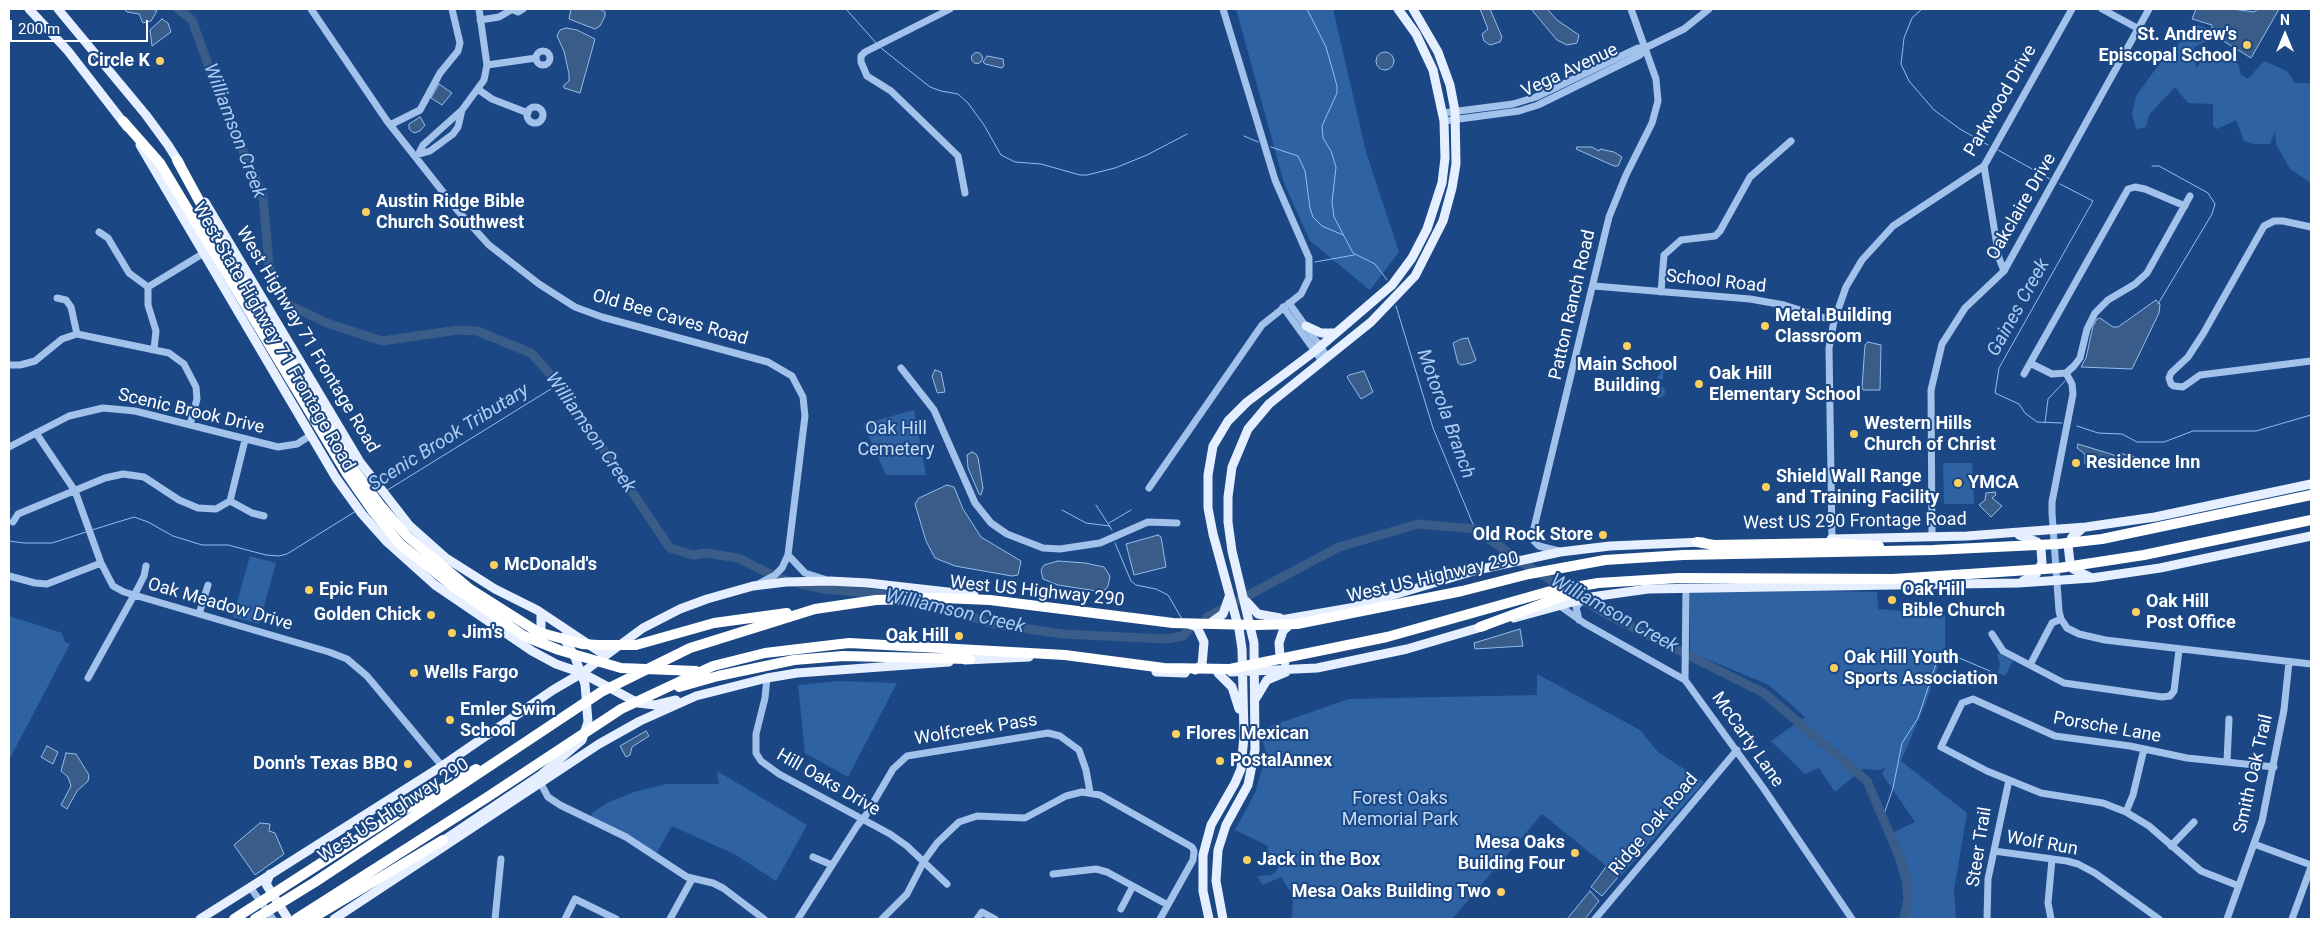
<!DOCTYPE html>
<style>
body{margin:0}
#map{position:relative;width:2320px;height:928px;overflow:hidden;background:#1b4885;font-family:Roboto,sans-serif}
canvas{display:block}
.frame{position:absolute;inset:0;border:10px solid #fff;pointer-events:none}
.north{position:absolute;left:2260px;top:10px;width:50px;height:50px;-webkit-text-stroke:4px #1b4885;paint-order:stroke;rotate:0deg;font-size:14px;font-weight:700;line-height:20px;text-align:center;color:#fff}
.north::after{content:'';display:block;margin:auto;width:18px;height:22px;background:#fff;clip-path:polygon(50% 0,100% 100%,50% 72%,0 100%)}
.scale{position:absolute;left:10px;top:20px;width:138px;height:22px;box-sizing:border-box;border:2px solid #fff;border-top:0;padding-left:6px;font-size:15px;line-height:18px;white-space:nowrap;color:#fff;-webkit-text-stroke:4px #1b4885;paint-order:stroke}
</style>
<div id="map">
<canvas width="2320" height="928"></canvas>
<div class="frame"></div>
<div class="north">N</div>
<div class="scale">200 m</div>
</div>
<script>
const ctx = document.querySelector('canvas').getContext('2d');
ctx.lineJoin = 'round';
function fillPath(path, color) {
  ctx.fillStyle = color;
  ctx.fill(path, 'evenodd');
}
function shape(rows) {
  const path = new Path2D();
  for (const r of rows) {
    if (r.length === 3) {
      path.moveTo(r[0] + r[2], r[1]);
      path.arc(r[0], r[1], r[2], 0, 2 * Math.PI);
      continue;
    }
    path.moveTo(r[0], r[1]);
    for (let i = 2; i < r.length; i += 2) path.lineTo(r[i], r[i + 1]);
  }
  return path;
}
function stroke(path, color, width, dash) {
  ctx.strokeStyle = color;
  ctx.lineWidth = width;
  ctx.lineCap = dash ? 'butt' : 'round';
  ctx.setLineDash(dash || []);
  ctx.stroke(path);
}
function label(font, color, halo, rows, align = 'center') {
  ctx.font = font + ' Roboto,sans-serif';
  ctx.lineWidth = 4;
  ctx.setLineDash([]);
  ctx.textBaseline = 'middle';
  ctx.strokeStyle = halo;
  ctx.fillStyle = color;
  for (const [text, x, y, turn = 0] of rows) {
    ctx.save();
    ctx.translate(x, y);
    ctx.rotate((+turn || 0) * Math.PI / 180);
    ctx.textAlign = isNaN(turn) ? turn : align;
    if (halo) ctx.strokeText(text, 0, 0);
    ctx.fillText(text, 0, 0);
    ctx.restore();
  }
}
fillPath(shape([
 [1236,9,1333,9,1366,152,1399,252,1370,290,1310,241,1284,183],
 [2197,25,2213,30,2209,40,2194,47,2196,68,2211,51,2238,64,2241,75,2248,79,2264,61,2287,71,2295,83,2311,83,2311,183,2290,169,2276,144,2275,132,2270,144,2254,144,2244,141,2236,120,2217,129,2213,126,2213,104,2188,103,2175,87,2149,115,2146,127,2136,129,2132,114,2136,96,2160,63],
 [1664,364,1667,367,1666,371,1663,373,1663,379,1659,381,1657,378,1661,372,1659,365],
 [1659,392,6],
 [914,410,926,475,886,475,863,424],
 [1943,463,1972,463,1974,504,1944,504],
 [250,556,276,563,259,624,233,617],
 [1764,590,1877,592,1878,609,1945,615,1945,647,1925,705,1901,761,1967,813,1954,890,1956,919,1899,919,1904,898,1902,882,1888,835,1915,822,1882,774,1885,768,1878,770,1863,769,1835,792,1819,768,1805,774,1771,741,1805,717,1769,685,1690,652,1690,592],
 [9,616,62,633,65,642,70,644,9,760],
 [2000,653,2013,661,2005,676,1998,673,2000,664,1997,655],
 [1537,674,1640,730,1658,752,1704,782,1620,877,1542,814,1452,919,1292,919,1293,896,1281,877,1263,885,1257,876,1271,875,1276,872,1278,867,1274,857,1267,855,1268,846,1235,830,1255,793,1264,762,1265,749,1259,730,1349,699,1537,695],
 [838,681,897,683,848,777,805,753,798,685],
 [717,771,807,825,776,881,736,855,672,826,656,854,625,833,591,816,592,813,607,803,634,792,667,784,719,784]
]), '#2e62a2');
const water = shape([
 [124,9,153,9,157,11,151,21,143,23,139,14,127,12,124,9],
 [571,9,600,9,605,12,605,16,600,26,595,29,569,19,571,9],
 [1480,9,1490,9,1502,37,1500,42,1490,45,1484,41,1482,34,1488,29,1480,9],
 [1531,9,1547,9,1557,20,1579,35,1577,43,1567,45,1557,40,1531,9],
 [2196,9,2232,9,2254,12,2258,9,2279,9,2251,58,2212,34,2212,25,2192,19,2196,9],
 [162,19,168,23,171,32,152,46,150,30,162,19],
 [566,28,577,30,595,39,580,93,564,88,564,85,569,81,569,74,564,51,557,36,560,30,566,28],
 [977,58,5.5],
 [1385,61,9],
 [987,56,1003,59,1004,66,1002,68,985,64,983,62,987,56],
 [439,84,452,93,442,105,431,98,439,84],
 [420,117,425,125,420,131,414,133,409,129,409,124,420,117],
 [1577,147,1592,147,1599,151,1600,149,1614,152,1622,157,1618,166,1614,166,1576,149,1577,147],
 [2156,300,2160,304,2159,313,2132,369,2081,367,2086,358,2093,326,2097,319,2100,318,2113,327,2118,327,2156,300],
 [1468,338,1476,360,1471,363,1461,365,1458,363,1453,343,1461,339,1468,338],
 [1868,342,1881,345,1880,390,1863,390,1862,387,1865,345,1868,342],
 [935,370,941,372,945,392,938,393,937,392,932,376,935,370],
 [1364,371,1373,392,1361,399,1347,377,1349,375,1364,371],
 [2078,444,2114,455,2114,464,2088,466,2085,464,2085,454,2077,448,2078,444],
 [972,452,976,454,978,458,983,488,981,495,979,494,968,468,967,455,972,452],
 [2119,453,2140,458,2142,465,2120,465,2119,453],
 [947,485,954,487,963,509,981,537,1021,561,1018,575,1012,576,955,566,935,558,926,541,915,504,919,498,947,485],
 [1995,492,1996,495,1992,498,2002,506,1991,517,1979,505,1985,500,1986,493,1995,492],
 [1158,535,1161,537,1166,567,1134,575,1126,544,1158,535],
 [1058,561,1085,563,1104,567,1110,576,1108,586,1105,590,1097,591,1058,585,1043,579,1041,570,1044,565,1058,561],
 [1520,629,1523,646,1475,649,1474,643,1520,629],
 [646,731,649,736,632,747,630,755,626,757,620,746,646,731],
 [47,746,58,752,53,764,41,757,47,746],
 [66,753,76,754,89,775,88,781,77,791,67,809,61,805,71,786,68,777,61,771,66,753],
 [260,823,270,824,269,831,275,833,284,854,255,875,234,845,260,823],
 [1606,867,1618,877,1602,896,1591,887,1606,867],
 [1590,891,1599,901,1585,919,1567,919,1590,891]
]);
fillPath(water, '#3a5c88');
stroke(water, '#94bded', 1);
stroke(shape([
 [846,9,877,44],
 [1307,9,1326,47,1337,86,1337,93,1322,126,1323,138,1331,151,1336,167,1332,202,1334,217,1353,253,1375,264,1387,280],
 [1922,9,1912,18,1904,38,1901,64,1909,81,1934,110,1960,129,1988,145],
 [881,48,930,87,941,91,958,94,968,103,984,125,1001,155,1015,162,1041,164,1080,175,1087,175,1115,168,1147,155,1187,134],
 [1244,136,1258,142],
 [1271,147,1298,156,1305,171,1310,208,1313,217,1322,226,1343,235],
 [1998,150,2050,179],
 [2152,166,2159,166,2208,193,2215,204,2212,214,2158,304],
 [2060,184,2093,201,1999,368,1995,393,2019,404,2025,413,2037,422,2062,423],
 [1315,262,1354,255],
 [1396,306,1433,428,1475,529],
 [2045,423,2048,399,2065,381],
 [2077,426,2098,433,2122,434,2137,442,2164,442,2193,431,2256,431,2311,415],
 [386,491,559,384],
 [1096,505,1112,530],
 [1062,510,1086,523,1110,526],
 [1109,523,1131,510],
 [92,530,134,517,148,522,173,536,202,545,228,545,266,555,279,556,287,554,356,511],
 [9,541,24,543,52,543,86,532],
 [1115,543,1131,581,1136,585,1156,589,1168,595,1182,619],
 [1883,817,1893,788,1902,743,1918,718,1940,652,1945,652,1990,671]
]), '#94bded', 1);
stroke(shape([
 [178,9,192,20,223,106,263,196,269,264,276,290,285,303,327,323,382,341,458,330,477,331,531,353,559,384,670,548,693,555,706,553,738,558,780,579,824,589,899,596],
 [924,601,994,624,1063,634,1166,639,1183,636,1190,627],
 [1207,617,1339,547,1418,524,1475,529,1526,565,1604,613,1764,693,1867,781,1905,870,1908,898,1904,919]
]), '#3a5c88', 9);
stroke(shape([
 [311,9,387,121,458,211,489,245,539,284,575,307,602,317,768,362,792,376,803,397,805,416,788,555,782,568,775,575,758,584],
 [511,9,518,12,523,9],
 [950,9,865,52,861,56,861,62,867,76,891,91,958,156,965,193],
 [2102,9,2139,29],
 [480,20,499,17,511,10],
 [543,58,7],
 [487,65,536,58],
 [479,90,492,99,528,113],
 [535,115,8],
 [1443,113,1513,104,1536,97,1638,48,1645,48,1684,29,1709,9],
 [1444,121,1519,111,1538,105,1640,55,1645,48],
 [390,125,420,110,440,73,458,51,460,43,452,9],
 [419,153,423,145,462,110,484,80,487,65,479,9],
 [416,155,430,151,453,134,458,127,462,110],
 [1984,166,1999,258,2004,271],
 [2311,227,2283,221,2274,221,2264,226,2203,334,2188,357,2171,373,2169,378,2171,384,2174,386,2183,387,2200,375,2311,361],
 [99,232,108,238,129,273,148,287],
 [1594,286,1750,299,1784,305,1834,321],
 [1661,292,1664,255,1681,240,1715,236,1720,231,1750,177,1791,141],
 [57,298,66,300,71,307,77,334],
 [1289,303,1327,356],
 [1283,307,1322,361],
 [154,349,156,331,148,305,148,287,204,253],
 [2030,363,2052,374,2066,373,2074,366,2080,358,2087,329,2095,313,2108,300,2135,284,2147,273,2190,196],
 [9,365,20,365,35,361,62,339,77,334,169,353,184,364,196,387,197,399,190,425],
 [901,368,934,410,975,503,991,523,1007,534,1043,548,1060,549,1100,543,1148,522,1177,523],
 [2066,373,2072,384,2073,394,2052,502,2052,513,2059,611,2061,619,2067,628,2079,634,2105,640,2311,664],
 [2024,374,2128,189,2135,187,2145,189,2185,206],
 [36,433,75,491,101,563,113,586,124,592,329,652,347,659,367,676,442,766],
 [9,447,69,416,103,408,135,411,278,447,297,444,311,435],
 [1149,488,1262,325,1301,294,1309,278,1309,258,1275,180,1223,9],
 [230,501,252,513,264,516],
 [13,522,18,514,105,478,123,474,144,477,179,500,198,508,216,509,230,501,245,440],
 [1932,537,1931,390,1942,344,1965,308,2004,271,2149,9],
 [1832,539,1829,348,1834,321,1846,287,1862,260,1893,226,1984,166,2072,9],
 [1559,551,1539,546,1534,541,1533,532,1609,217,1626,175,1652,123,1658,101,1656,79,1631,9],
 [788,555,805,573,824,579],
 [9,576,35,583,47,584,101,563],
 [1560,606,1584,623,1685,680,1764,789,1852,919],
 [199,614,208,585],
 [1579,620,1576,607,1583,600],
 [1992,634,2003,651,2064,683,2162,697,2170,696,2174,691,2179,650],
 [2030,665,2052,623,2061,619],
 [88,678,138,588,144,576,146,566],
 [767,678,765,698,756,734,756,753,761,761,779,774,890,834,907,846,947,884],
 [1685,680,1686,588],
 [2227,761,2229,719],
 [541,784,548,797,560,805,626,837,687,877,713,883,723,888,764,919],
 [2126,812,2133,795,2144,749],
 [2254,844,2311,865],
 [2171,846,2194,822],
 [1994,851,2067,861,2078,864,2095,873,2159,919],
 [813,857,832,865],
 [1053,874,1096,869,1107,872,1168,905],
 [2239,886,2201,871,2149,826,2126,812,2103,803,2041,793,1987,771,1941,747,1962,703,1973,699,2055,736,2130,746,2187,758,2274,767],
 [250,887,273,919],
 [1121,909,1133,886],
 [495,919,501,859],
 [565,919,575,899,616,919],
 [670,919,692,879],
 [798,919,857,826,866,815,893,769,907,756,1048,733,1060,736,1079,750,1086,770,1090,792],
 [882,919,907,894,924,861,937,843,959,822,977,816,1025,818,1066,796,1082,792,1100,795,1192,847,1194,851,1193,860,1160,919],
 [977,919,982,912,995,919],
 [1595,919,1737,750],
 [1987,919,1988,879,2009,780],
 [2051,919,2048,903,2052,859],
 [2227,919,2262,821,2284,710,2289,662],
 [2292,919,2311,867]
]), '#a2c2eb', 7);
stroke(shape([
 [29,9,68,51,127,127],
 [58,9,146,115,168,145,180,164],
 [140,145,336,478,362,514,387,542,435,585,532,651,556,664,582,673,638,703,655,705,676,700],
 [205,202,360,462,409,525,446,558,495,589,537,610,600,652,609,649],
 [1306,326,1321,333,1336,333],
 [2083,528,2072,537,2068,545,2070,562,2073,569,2090,577],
 [2019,535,2037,542,2041,549,2042,563,2036,574,2023,581],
 [1831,539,1967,536,2086,527,2155,517,2311,484],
 [1246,601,1258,614,1280,618],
 [1514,618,1591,597,1648,589,2018,583,2092,578,2160,568,2311,536],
 [1275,621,1350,608,1477,570,1560,552,1610,546,1703,542],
 [1212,622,1223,614,1229,597],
 [1189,624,1197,627,1204,642,1202,665,1195,670],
 [538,639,541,631,541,613],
 [965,660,1029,657],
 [1285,662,1280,656,1279,643,1283,631,1293,622],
 [1156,672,1185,673],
 [1231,672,1317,668,1407,649,1485,626],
 [1218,673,1232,687,1239,709],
 [1256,698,1267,680,1286,672],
 [438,844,541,775,582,740,588,722,585,684,574,655,563,637],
 [270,874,266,884,288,919],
 [200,919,442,766,553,690,582,673,643,628,680,609,707,599,753,586,786,582,830,581,868,583,974,595],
 [334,919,599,744,640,721,696,696,767,678,797,673,949,662],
 [1209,919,1203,891,1203,855,1211,825,1235,783,1241,769,1244,736,1242,649,1239,629,1213,534,1208,508,1208,475,1213,446,1228,421,1247,402,1315,351,1392,285,1412,258,1427,229,1442,183,1445,158,1444,121,1433,70,1416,34,1398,9],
 [1223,919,1216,881,1218,850,1226,825,1248,785,1255,750,1254,643,1232,551,1228,522,1228,497,1232,467,1248,429,1269,404,1371,322,1415,276,1443,221,1452,188,1456,164,1455,111,1450,85,1438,52,1413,9]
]), '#e6efff', 9);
stroke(shape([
 [123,121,160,163,347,474,372,510,400,544,455,588,524,636,559,650,621,668,696,671],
 [177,160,240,276,352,467,380,505,407,536,470,589,538,632,582,644,598,645,636,645,714,623,787,613],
 [1697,542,1714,545,1832,543,1879,546],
 [1480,627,1572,593],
 [679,687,718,676,794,660,843,656,970,659],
 [234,919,394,816,476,769],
 [255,919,315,882,601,692,690,648,815,609,876,600,942,598,990,600,1173,623,1256,625,1297,624,1462,591,1529,574,1605,560,1683,555,1933,550,2058,544,2102,539,2311,495],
 [296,919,486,798,621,709,713,666,765,653,849,643,1065,655,1164,668,1230,669,1387,637,1547,592,1598,583,1679,578,1893,579,2059,568,2144,555,2311,520],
 [311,919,443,840]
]), '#fff', 10);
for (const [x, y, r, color] of [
 [2247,45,5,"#fcd05e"],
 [160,61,5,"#fcd05e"],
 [366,212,5,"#fcd05e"],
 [1765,326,5,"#fcd05e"],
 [1627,346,5,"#fcd05e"],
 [1699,384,5,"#fcd05e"],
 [1854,434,5,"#fcd05e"],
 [2076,463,5,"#fcd05e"],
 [1958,483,5,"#fcd05e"],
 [1766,487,5,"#fcd05e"],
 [1603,535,5,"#fcd05e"],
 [494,565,5,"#fcd05e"],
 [309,590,5,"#fcd05e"],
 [1892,600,5,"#fcd05e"],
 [2136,612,5,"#fcd05e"],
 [431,615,5,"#fcd05e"],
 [452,633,5,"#fcd05e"],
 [959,636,5,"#fcd05e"],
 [1834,668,5,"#fcd05e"],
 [414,673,5,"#fcd05e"],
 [450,720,5,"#fcd05e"],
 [1176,734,5,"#fcd05e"],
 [1220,761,5,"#fcd05e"],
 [408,764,5,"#fcd05e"],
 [1575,853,5,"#fcd05e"],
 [1247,860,5,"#fcd05e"],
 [1501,892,5,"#fcd05e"]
]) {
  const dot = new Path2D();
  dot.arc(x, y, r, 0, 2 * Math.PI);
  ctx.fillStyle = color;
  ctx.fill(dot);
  stroke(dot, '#1b4885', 2);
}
label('bold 18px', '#fff', '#1b4885', [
 ["St. Andrew's",2237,35,"right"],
 ["Episcopal School",2237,56,"right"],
 ["Circle K",150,61,"right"],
 ["Austin Ridge Bible",376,202],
 ["Church Southwest",376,223],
 ["Metal Building",1775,316],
 ["Classroom",1775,337],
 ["Main School",1627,365,"center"],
 ["Building",1627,386,"center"],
 ["Oak Hill",1709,374],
 ["Elementary School",1709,395],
 ["Western Hills",1864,424],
 ["Church of Christ",1864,445],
 ["Residence Inn",2086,463],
 ["Shield Wall Range",1776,477],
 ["and Training Facility",1776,498],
 ["YMCA",1968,483],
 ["Old Rock Store",1593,535,"right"],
 ["McDonald's",504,565],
 ["Epic Fun",319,590],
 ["Oak Hill",1902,590],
 ["Bible Church",1902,611],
 ["Oak Hill",2146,602],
 ["Post Office",2146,623],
 ["Golden Chick",421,615,"right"],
 ["Jim's",462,633],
 ["Oak Hill",949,636,"right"],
 ["Oak Hill Youth",1844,658],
 ["Sports Association",1844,679],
 ["Wells Fargo",424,673],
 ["Emler Swim",460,710],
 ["School",460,731],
 ["Flores Mexican",1186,734],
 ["PostalAnnex",1230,761],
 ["Donn's Texas BBQ",398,764,"right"],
 ["Mesa Oaks",1565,843,"right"],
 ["Building Four",1565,864,"right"],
 ["Jack in the Box",1257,860],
 ["Mesa Oaks Building Two",1491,892,"right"]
], 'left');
label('18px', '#fff', '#1b4885', [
 ["Vega Avenue",1570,71,-25],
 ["Parkwood Drive",2001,101,-60],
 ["Oakclaire Drive",2022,207,-60],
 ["School Road",1716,282,6],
 ["Patton Ranch Road",1573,305,-77],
 ["Old Bee Caves Road",670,318,16],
 ["West State Highway 71 Frontage Road",273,337,60],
 ["West Highway 71 Frontage Road",307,340,59],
 ["Scenic Brook Drive",191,412,13],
 ["West US 290 Frontage Road",1855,522,-1],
 ["West US Highway 290",1433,578,-13],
 ["West US Highway 290",1037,592,6],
 ["Oak Meadow Drive",220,605,16],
 ["Porsche Lane",2107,728,10],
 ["Wolfcreek Pass",976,730,-9],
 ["McCarty Lane",1747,740,55],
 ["Smith Oak Trail",2254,774,-77],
 ["Hill Oaks Drive",828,783,30],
 ["West US Highway 290",394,811,-33],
 ["Ridge Oak Road",1654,825,-50],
 ["Wolf Run",2042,844,10],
 ["Steer Trail",1980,847,-81]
]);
label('18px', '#c6ddf8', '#1b4885', [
 ["Oak Hill",896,429],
 ["Cemetery",896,450],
 ["Forest Oaks",1400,799],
 ["Memorial Park",1400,820]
]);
label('italic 19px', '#adccf3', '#1b4885', [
 ["Williamson Creek",234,131,69],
 ["Gaines Creek",2019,308,-61],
 ["Motorola Branch",1445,414,70],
 ["Williamson Creek",590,433,55],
 ["Scenic Brook Tributary",449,438,-32],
 ["Williamson Creek",955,612,13],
 ["Williamson Creek",1614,614,29]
]);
</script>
